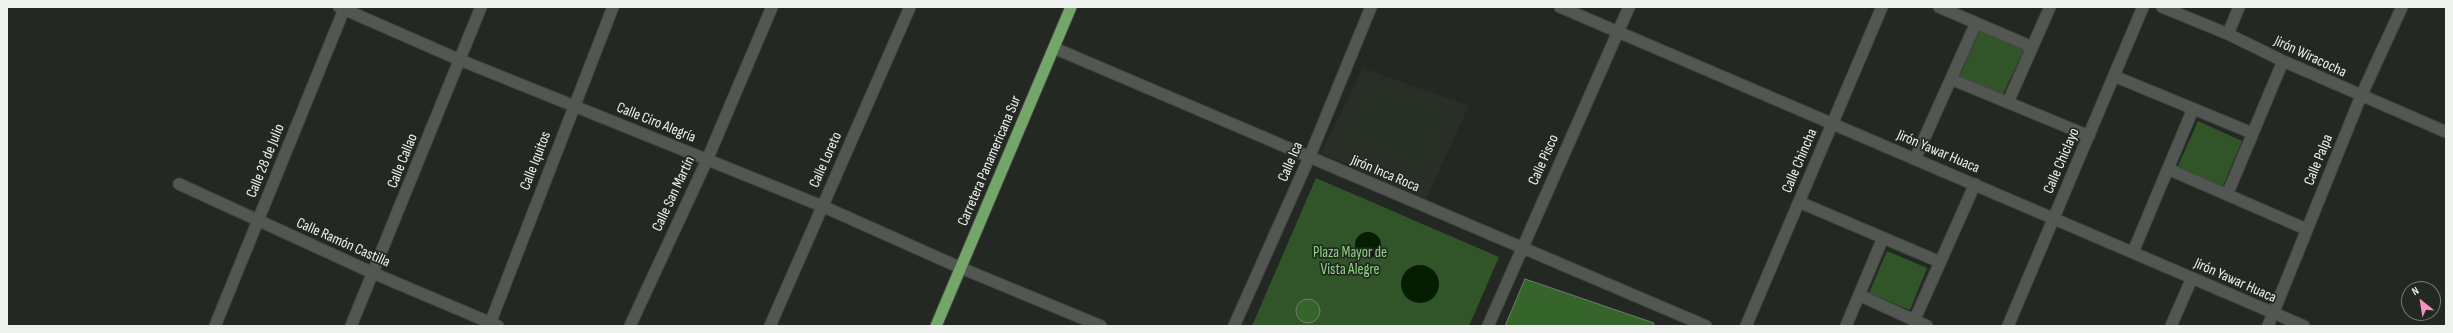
<!DOCTYPE html>
<meta charset="utf-8">
<style>
body{margin:0}
#map{position:relative;width:2453px;height:333px;overflow:hidden;background:#242823;font-family:"Sofia Sans Condensed",sans-serif}
canvas{display:block}
.frame{position:absolute;inset:0;border:8px solid #eef1ed;pointer-events:none}
.north{position:absolute;left:2401px;top:281px;width:40px;height:40px;box-sizing:border-box;background:#242823;border:1px solid #757874;border-radius:50%;rotate:330deg;font-size:11px;font-weight:700;line-height:16px;text-align:center;color:#eef1ed}
.north::after{content:'';display:block;margin:auto;width:14px;height:18px;background:#fb8fc4;clip-path:polygon(50% 0,100% 100%,50% 72%,0 100%)}
</style>
<div id="map">
<canvas width="2453" height="333"></canvas>
<div class="frame"></div>
<div class="north">N</div>
</div>
<script>
const ctx = document.querySelector('canvas').getContext('2d');
ctx.lineJoin = 'round';
function fillPath(path, color) {
  ctx.fillStyle = color;
  ctx.fill(path, 'evenodd');
}
function shape(rows) {
  const path = new Path2D();
  for (const r of rows) {
    if (r.length === 3) {
      path.moveTo(r[0] + r[2], r[1]);
      path.arc(r[0], r[1], r[2], 0, 2 * Math.PI);
      continue;
    }
    path.moveTo(r[0], r[1]);
    for (let i = 2; i < r.length; i += 2) path.lineTo(r[i], r[i + 1]);
  }
  return path;
}
function stroke(path, color, width, dash) {
  ctx.strokeStyle = color;
  ctx.lineWidth = width;
  ctx.lineCap = dash ? 'butt' : 'round';
  ctx.setLineDash(dash || []);
  ctx.stroke(path);
}
function label(font, color, halo, rows, align = 'center') {
  ctx.font = font + ' "Sofia Sans Condensed",sans-serif';
  ctx.lineWidth = 3.5;
  ctx.setLineDash([]);
  ctx.textBaseline = 'middle';
  ctx.strokeStyle = halo;
  ctx.fillStyle = color;
  for (const [text, x, y, turn = 0] of rows) {
    ctx.save();
    ctx.translate(x, y);
    ctx.rotate((+turn || 0) * Math.PI / 180);
    ctx.textAlign = isNaN(turn) ? turn : align;
    if (halo) ctx.strokeText(text, 0, 0);
    ctx.fillText(text, 0, 0);
    ctx.restore();
  }
}
fillPath(shape([
 [1363,68,1469,106,1426,199,1321,153]
]), '#283026');
fillPath(shape([
 [1980,30,2024,50,2003,94,1959,77],
 [2198,121,2242,141,2223,186,2177,168],
 [1316,178,1499,257,1469,326,1252,326],
 [1887,251,1927,268,1910,310,1869,293]
]), '#315529');
fillPath(shape([
 [1368,245,13],
 [1420,284,19]
]), '#051e02');
const building = shape([
 [1525,279,1654,323,1653,326,1505,326,1525,279],
 [1308,311,12]
]);
fillPath(building, '#35652a');
stroke(building, '#737972', 1);
const minor = shape([
 [339,7,460,60,822,206,961,268,1101,326],
 [1939,7,2032,47],
 [2162,7,2228,34,2283,61,2446,132],
 [2228,34,2239,7],
 [1054,48,1706,326],
 [2114,76,2252,133],
 [1951,79,2089,136],
 [2008,102,2050,7],
 [1915,159,1976,23],
 [2168,169,2306,229],
 [179,184,373,273,498,326],
 [2227,195,2283,61],
 [1799,202,1940,262],
 [2133,252,2193,109],
 [1859,295,1927,326],
 [1914,321,1975,184],
 [215,326,345,7],
 [351,326,481,7],
 [489,326,613,7],
 [630,326,707,160,772,7],
 [770,326,910,7],
 [1234,326,1309,158,1371,7],
 [1488,326,1629,7],
 [1746,326,1882,7],
 [1846,326,1883,238],
 [2008,326,2143,7],
 [2171,326,2192,278],
 [2268,326,2361,96,2402,7]
]);
const tertiary = shape([
 [1560,7,2304,326]
]);
const trunk = shape([
 [936,326,1071,7]
]);
stroke(minor, '#434742', 13);
stroke(tertiary, '#434742', 13);
stroke(trunk, '#434742', 13);
stroke(minor, '#525751', 11);
stroke(tertiary, '#525751', 11);
stroke(trunk, '#74a669', 11);
label('15px', '#eef1ed', '#242823', [
 ["Jirón Wiracocha",2310,57,25],
 ["Calle Ciro Alegría",656,123,22],
 ["Jirón Yawar Huaca",1938,152,23],
 ["Calle Loreto",826,160,-66],
 ["Calle Pisco",1544,160,-66],
 ["Calle Palpa",2319,160,-68],
 ["Calle 28 de Julio",266,161,-68],
 ["Calle Callao",403,161,-68],
 ["Calle Iquitos",536,161,-69],
 ["Carretera Panamericana Sur",990,161,-67],
 ["Calle Chincha",1800,161,-67],
 ["Calle Chiclayo",2062,161,-67],
 ["Calle Ica",1291,162,-67],
 ["Jirón Inca Roca",1385,174,23],
 ["Calle San Martín",674,194,-65],
 ["Calle Ramón Castilla",343,243,24],
 ["Jirón Yawar Huaca",2235,281,24]
]);
label('15px', '#8ed380', '#242823', [
 ["Plaza Mayor de",1350,253],
 ["Vista Alegre",1350,270]
]);
</script>
